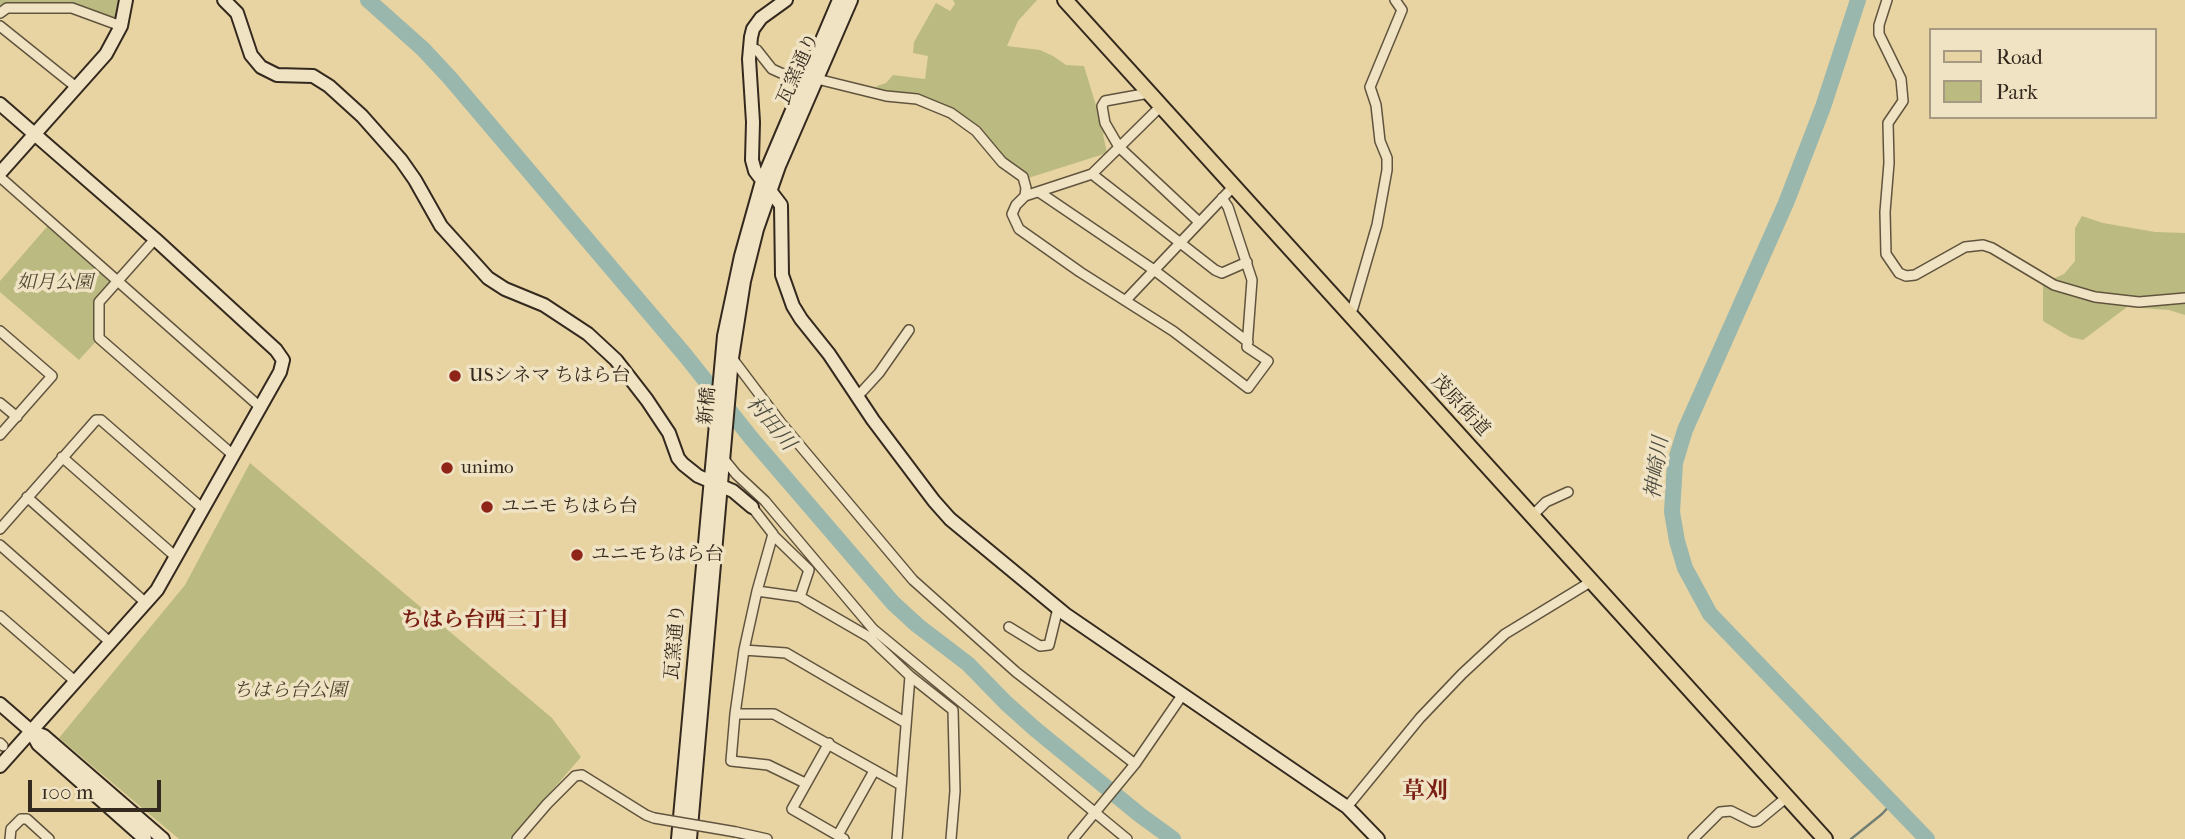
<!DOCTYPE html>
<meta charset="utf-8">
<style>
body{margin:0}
#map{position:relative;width:2185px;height:839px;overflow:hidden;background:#e8d4a2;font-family:"IM FELL French Canon",serif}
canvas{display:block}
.legend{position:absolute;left:1929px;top:28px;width:228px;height:91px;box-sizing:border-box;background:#f0e3c3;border:2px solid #a59981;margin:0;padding:9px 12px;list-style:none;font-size:21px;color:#34291e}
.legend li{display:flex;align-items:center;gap:14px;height:35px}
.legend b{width:35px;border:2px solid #a59981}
.scale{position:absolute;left:28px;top:780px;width:133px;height:32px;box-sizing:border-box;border:4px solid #34291e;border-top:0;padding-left:9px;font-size:21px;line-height:24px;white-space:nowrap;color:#34291e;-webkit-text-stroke:5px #f0e3c3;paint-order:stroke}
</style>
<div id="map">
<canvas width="2185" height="839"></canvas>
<ul class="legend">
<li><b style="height:9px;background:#e8d4a2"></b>Road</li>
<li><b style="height:19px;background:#bbbb81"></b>Park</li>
</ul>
<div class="scale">100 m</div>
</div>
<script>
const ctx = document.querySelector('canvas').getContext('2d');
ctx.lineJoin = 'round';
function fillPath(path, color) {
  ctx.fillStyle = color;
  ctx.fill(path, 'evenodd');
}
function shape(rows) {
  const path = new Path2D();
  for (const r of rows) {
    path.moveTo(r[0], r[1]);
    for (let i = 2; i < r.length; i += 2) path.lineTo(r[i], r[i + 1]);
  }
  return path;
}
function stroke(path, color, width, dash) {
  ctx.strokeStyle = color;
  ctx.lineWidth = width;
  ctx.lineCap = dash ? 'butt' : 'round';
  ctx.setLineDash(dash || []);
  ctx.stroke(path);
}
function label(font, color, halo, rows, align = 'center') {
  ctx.font = font + ' "IM FELL French Canon","Noto Serif JP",serif';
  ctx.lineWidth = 7;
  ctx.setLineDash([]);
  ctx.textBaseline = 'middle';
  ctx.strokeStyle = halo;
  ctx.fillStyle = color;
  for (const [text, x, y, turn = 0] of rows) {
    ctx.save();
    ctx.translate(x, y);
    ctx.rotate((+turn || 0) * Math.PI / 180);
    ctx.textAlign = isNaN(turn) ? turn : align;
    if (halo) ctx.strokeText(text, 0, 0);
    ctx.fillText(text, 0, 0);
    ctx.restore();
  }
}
fillPath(shape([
 [0,0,126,0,121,26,72,8,0,13],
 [953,0,1037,0,1018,21,1007,46,1040,50,1053,56,1066,65,1084,66,1097,109,1108,132,1103,134,1107,153,1022,180,998,163,977,137,941,114,914,104,873,98,877,86,886,83,893,75,925,79,928,56,913,53,914,42,936,3,950,11,955,4],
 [2082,216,2103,223,2155,232,2185,233,2185,315,2169,310,2127,307,2083,340,2070,337,2043,321,2043,283,2064,274,2075,261,2075,228],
 [51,222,117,281,99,302,99,338,79,360,0,292,0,281],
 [250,463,552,718,581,757,510,839,179,839,59,738,185,585]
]), '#bbbb81');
stroke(shape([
 [1851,839,1882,814,1893,802]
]), '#717e74', 2.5);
stroke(shape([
 [368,0,423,49,450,78,685,355,752,439,893,603,917,625,968,664,1006,703,1035,729,1140,815,1173,839],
 [1858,0,1823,107,1786,203,1685,430,1675,463,1672,512,1677,541,1685,568,1710,614,1927,839]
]), '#99b7ad', 16);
const street = shape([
 [1887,0,1879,25,1879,34,1901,79,1903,101,1888,123,1889,163,1885,212,1886,254,1899,273,1906,276,1915,275,1965,247,1983,245,1992,248,2054,285,2095,297,2139,302,2185,298],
 [0,13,7,8,72,8,121,26],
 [0,26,76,87],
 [750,47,757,50,772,69,792,78,804,80],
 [817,79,886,96,917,99,951,113,976,131,1002,162,1023,177,1026,188,1025,196],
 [1149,93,1105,101,1102,106,1105,123,1119,147,1199,222],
 [1161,106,1092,174,1025,196,1016,205,1012,214,1019,229,1080,272,1173,331,1248,388,1268,361,1247,347,1252,280,1228,207,1222,198],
 [1092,174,1215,270,1222,273,1247,262],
 [0,177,260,407],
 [1039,192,1154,270,1248,342],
 [155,239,99,302,99,338,233,455],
 [1126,300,1233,187],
 [1348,311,1353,308,1377,225,1387,170,1387,158,1380,141,1376,105,1370,87,1402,10,1395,0],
 [0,331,52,376,0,435],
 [732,358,781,423,913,580,1016,672,1135,764],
 [857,397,879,373,909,330],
 [0,403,17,417],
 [62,457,176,557],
 [723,458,736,474,765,501,873,629,1127,839],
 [27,497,146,603],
 [752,507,773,534,757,591,744,650,735,714,731,761,768,765,805,783],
 [1533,515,1546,502,1568,492],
 [0,529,96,420,101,420,203,509],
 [773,535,809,570,800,597],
 [0,545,111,643],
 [757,591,800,597,869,637,910,676,953,710,955,791,951,839],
 [0,616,76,682],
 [1009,627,1040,646,1049,645,1058,608],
 [744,650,786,653,906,723],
 [735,714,774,714,901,785],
 [0,743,3,746],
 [829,743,792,809,844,839],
 [1347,807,1420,718,1462,674,1505,634,1592,581],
 [736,832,767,839],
 [838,835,874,771],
 [10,839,11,829,21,819,27,819,49,839],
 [517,839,547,804,575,776,582,775,646,815,654,818],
 [897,839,910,676],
 [1073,839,1135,764,1183,694],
 [1693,839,1720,812,1731,811,1753,822,1758,821,1787,797]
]);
const secondary = shape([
 [224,0,237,13,251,55,261,67,277,75,313,76,329,86,362,116,401,160,415,180,441,226,488,278,505,289,544,305,588,334,616,360,647,400,669,433,678,458,683,464,698,476,733,491,752,507],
 [786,0,761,18,753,29,751,37,749,59,753,122,752,160,755,171,781,205,782,275,793,306,801,319,829,354,873,420,934,501,950,519,1065,614,1347,807,1378,839],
 [0,104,155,239,276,350,283,360,280,372,157,590,0,766],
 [0,173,106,54,121,26,126,0],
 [0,704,31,731,38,744,145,839],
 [31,731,44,736,163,839],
 [678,839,724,336,741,256,762,181,839,0],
 [690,839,732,358,744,281,757,229,779,166,851,0]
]);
const primary = shape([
 [1065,0,1825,839]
]);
stroke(street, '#61543f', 12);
stroke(secondary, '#34291e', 16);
stroke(primary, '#34291e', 18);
stroke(street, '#f0e3c3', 9);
stroke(secondary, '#f0e3c3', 12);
stroke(primary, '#e8d4a2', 14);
const streetBridge = shape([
 [654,818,736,832]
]);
stroke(streetBridge, '#61543f', 12, []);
stroke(streetBridge, '#f0e3c3', 9);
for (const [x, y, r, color] of [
 [455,376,7,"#8f2418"],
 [447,468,7,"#8f2418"],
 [487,507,7,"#8f2418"],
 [577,555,7,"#8f2418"]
]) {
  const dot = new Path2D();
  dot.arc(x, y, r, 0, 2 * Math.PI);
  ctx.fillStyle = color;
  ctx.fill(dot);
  stroke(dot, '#f0e3c3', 2.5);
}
label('19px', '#34291e', '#f0e3c3', [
 ["瓦窯通り",799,69,-66],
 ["新橋",708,406,-85],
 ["茂原街道",1460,406,47],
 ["瓦窯通り",676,642,-85]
]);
label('italic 19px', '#4f4632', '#f0e3c3', [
 ["如月公園",55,283],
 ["ちはら台公園",290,691]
]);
label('19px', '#34291e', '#f0e3c3', [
 ["USシネマ ちはら台",469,376],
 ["unimo",461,468],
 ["ユニモ ちはら台",501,507],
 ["ユニモちはら台",591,555]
], 'left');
label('italic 21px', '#4d4c42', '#f0e3c3', [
 ["村田川",770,424,50],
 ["神崎川",1658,468,-82]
]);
label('bold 21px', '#7a1f14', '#f0e3c3', [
 ["ちはら台西三丁目",485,621]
]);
label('bold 23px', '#7a1f14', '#f0e3c3', [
 ["草刈",1425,792]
]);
</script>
